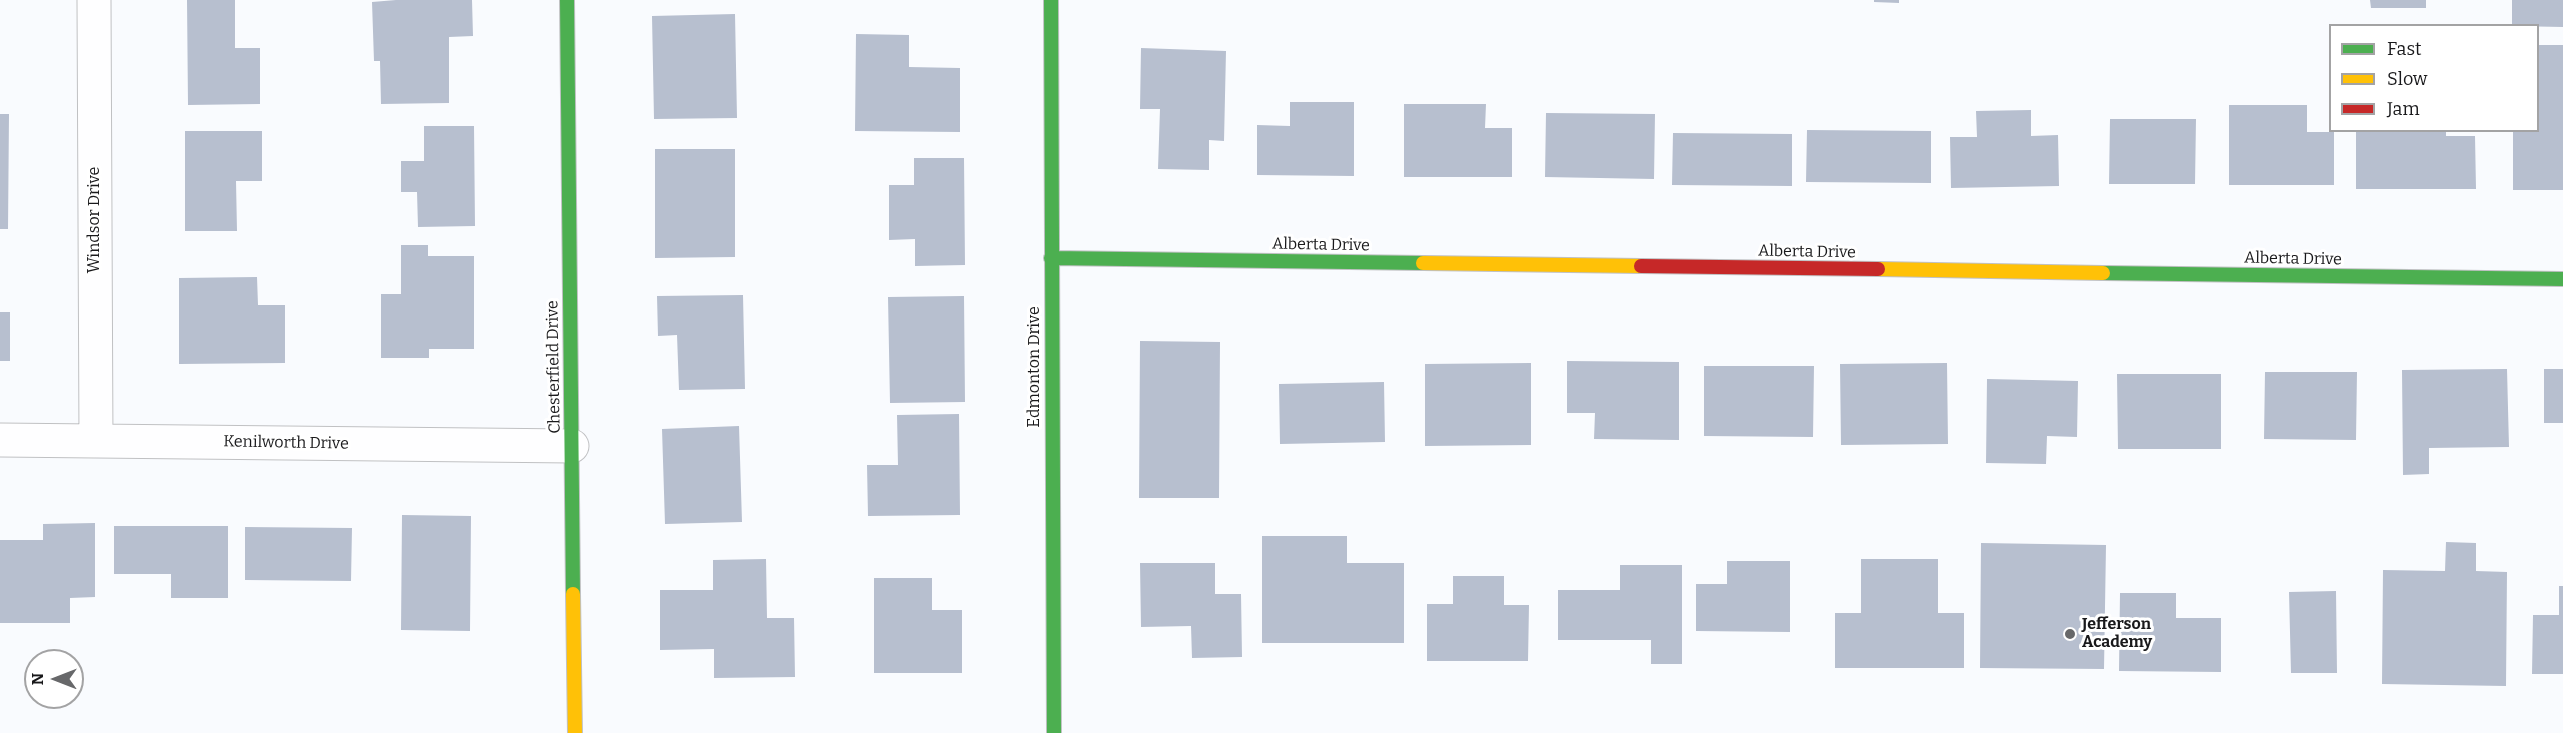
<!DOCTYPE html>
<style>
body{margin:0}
#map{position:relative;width:2563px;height:733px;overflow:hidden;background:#f9fbfe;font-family:Bitter,serif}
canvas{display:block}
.legend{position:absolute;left:2329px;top:24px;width:210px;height:108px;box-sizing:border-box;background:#fff;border:2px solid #a3a3a4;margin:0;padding:8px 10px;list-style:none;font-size:18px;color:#19191b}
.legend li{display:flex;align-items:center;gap:12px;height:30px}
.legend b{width:30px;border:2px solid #a3a3a4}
.north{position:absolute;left:24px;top:649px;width:60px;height:60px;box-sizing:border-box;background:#fff;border:2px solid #a3a3a4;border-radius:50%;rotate:270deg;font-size:16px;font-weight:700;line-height:24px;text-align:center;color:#19191b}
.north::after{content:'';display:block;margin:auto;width:21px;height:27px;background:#67686a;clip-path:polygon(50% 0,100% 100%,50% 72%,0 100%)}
</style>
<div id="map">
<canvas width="2563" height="733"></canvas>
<ul class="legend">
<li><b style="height:8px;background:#4caf50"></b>Fast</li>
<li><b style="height:8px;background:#ffc107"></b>Slow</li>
<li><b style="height:8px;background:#c62828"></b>Jam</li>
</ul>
<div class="north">N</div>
</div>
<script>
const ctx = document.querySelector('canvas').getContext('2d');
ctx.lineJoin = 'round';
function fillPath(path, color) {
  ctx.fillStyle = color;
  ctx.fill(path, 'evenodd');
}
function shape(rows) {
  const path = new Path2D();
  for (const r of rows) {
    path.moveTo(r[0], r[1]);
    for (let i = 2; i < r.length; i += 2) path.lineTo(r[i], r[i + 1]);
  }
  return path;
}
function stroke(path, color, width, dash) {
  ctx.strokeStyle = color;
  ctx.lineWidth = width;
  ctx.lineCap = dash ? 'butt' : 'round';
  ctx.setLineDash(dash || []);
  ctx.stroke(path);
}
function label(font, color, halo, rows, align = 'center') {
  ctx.font = font + ' Bitter,serif';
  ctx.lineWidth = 6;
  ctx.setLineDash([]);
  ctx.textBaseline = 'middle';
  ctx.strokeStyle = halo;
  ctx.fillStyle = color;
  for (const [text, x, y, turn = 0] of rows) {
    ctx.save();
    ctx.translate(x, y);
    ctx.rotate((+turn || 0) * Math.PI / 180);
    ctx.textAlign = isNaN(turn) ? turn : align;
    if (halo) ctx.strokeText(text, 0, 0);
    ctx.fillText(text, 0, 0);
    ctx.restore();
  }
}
fillPath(shape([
 [187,0,235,0,235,48,260,48,260,104,188,105],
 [396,0,472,0,473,36,449,37,449,103,381,104,380,61,374,61,372,2],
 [1874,0,1899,0,1899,3,1874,2],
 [2370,0,2426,0,2426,8,2371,8],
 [2512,0,2563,0,2563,27,2512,26],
 [735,14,737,118,654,119,652,16],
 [856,34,909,35,909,67,960,68,960,132,855,131],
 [2538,45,2563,45,2563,190,2513,190,2513,130,2538,130],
 [1141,48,1226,51,1224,141,1209,140,1209,170,1158,169,1160,109,1140,109],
 [1290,102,1354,102,1354,176,1257,175,1257,125,1290,126],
 [1404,104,1486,104,1485,128,1512,128,1512,177,1404,177],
 [2229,105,2307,105,2307,132,2334,132,2334,185,2229,185],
 [2031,110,2031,136,2058,135,2059,186,1951,188,1950,137,1977,137,1976,111],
 [1546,113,1655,114,1654,179,1545,177],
 [0,114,9,114,8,229,0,229],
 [2110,119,2196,119,2195,184,2109,184],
 [424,126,474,126,475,226,418,227,417,192,401,192,401,161,424,161],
 [1807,130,1931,131,1931,183,1806,182],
 [2356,130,2446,130,2446,136,2475,136,2476,189,2356,189],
 [185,131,262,131,262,181,236,181,237,231,185,231],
 [1673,133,1792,134,1792,186,1672,185],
 [655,149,735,149,735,257,655,258],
 [914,158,964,158,965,265,915,266,915,239,889,240,889,185,914,185],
 [401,245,428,245,428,256,474,256,474,349,429,349,429,358,381,358,381,294,401,294],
 [257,277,258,305,285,305,285,363,179,364,179,278],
 [743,295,745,389,679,390,677,335,658,336,657,296],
 [964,296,965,402,890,403,888,297],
 [0,312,10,312,10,361,0,361],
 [1140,341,1220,342,1219,498,1139,498],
 [1567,361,1679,362,1679,440,1594,439,1595,413,1567,413],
 [1531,363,1531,445,1425,446,1425,364],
 [1947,363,1948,444,1841,445,1840,364],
 [1704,366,1814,366,1813,437,1704,436],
 [2507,369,2509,447,2429,448,2429,474,2403,475,2402,370],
 [2544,369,2563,369,2563,423,2544,423],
 [2265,372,2357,372,2356,440,2264,439],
 [2117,374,2221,374,2221,449,2118,449],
 [1987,379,2078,381,2077,437,2047,436,2046,464,1986,463],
 [1384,382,1385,442,1280,444,1279,384],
 [959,414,960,515,868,516,867,465,898,465,897,415],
 [739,426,742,522,665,524,662,429],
 [402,515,471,516,470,631,401,630],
 [95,523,95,597,70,598,70,623,0,623,0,540,43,540,43,524],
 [114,526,228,526,228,598,171,598,171,574,114,574],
 [245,527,352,528,351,581,245,580],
 [1262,536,1347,536,1347,563,1404,563,1404,643,1262,643],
 [2446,542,2476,543,2476,571,2507,572,2506,686,2382,684,2383,570,2445,571],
 [1981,543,2106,545,2104,669,1980,668],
 [766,559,767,618,794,618,795,677,714,678,714,649,660,650,660,590,713,590,713,560],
 [1861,559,1938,559,1938,613,1964,613,1964,668,1835,668,1835,613,1861,613],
 [1727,561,1790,561,1790,632,1696,631,1696,584,1727,584],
 [1140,563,1215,563,1215,594,1241,594,1242,657,1192,658,1191,626,1141,627],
 [1620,565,1682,565,1682,664,1651,664,1651,640,1558,640,1558,590,1620,590],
 [1453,576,1504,576,1504,605,1529,605,1528,661,1427,661,1427,604,1453,604],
 [874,578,932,578,932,610,962,610,962,673,874,673],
 [2559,586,2563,586,2563,674,2532,674,2533,615,2559,615],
 [2336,591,2337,673,2291,673,2289,592],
 [2120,593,2176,593,2176,618,2221,618,2221,672,2119,671]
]), '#b7bfcf');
const street = shape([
 [94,0,96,441],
 [0,440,572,446]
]);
const fast = shape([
 [567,0,573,594],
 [1051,0,1054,733],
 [1051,258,1423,263],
 [2103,273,2563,279]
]);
const slow = shape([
 [1423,263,1641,266],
 [1878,269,2103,273],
 [573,594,575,733]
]);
const jam = shape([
 [1641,266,1878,269]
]);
stroke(street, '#c0c1c3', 35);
stroke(fast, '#c0c1c3', 16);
stroke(slow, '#c0c1c3', 16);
stroke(jam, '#c0c1c3', 16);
stroke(street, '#fefeff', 33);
stroke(fast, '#4caf50', 14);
stroke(slow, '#ffc107', 14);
stroke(jam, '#c62828', 14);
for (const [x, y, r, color] of [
 [2070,634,6,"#67686a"]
]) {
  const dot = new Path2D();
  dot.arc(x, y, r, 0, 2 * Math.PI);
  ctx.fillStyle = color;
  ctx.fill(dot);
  stroke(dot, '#fff', 2);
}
label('16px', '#19191b', '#fff', [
 ["Windsor Drive",95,220,-90],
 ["Alberta Drive",1321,245,1],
 ["Alberta Drive",1807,252,1],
 ["Alberta Drive",2293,259,1],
 ["Chesterfield Drive",554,367,-91],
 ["Edmonton Drive",1035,367,-90],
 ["Kenilworth Drive",286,443,1]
]);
label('bold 16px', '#19191b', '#fff', [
 ["Jefferson",2082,625],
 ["Academy",2082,643]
], 'left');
</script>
